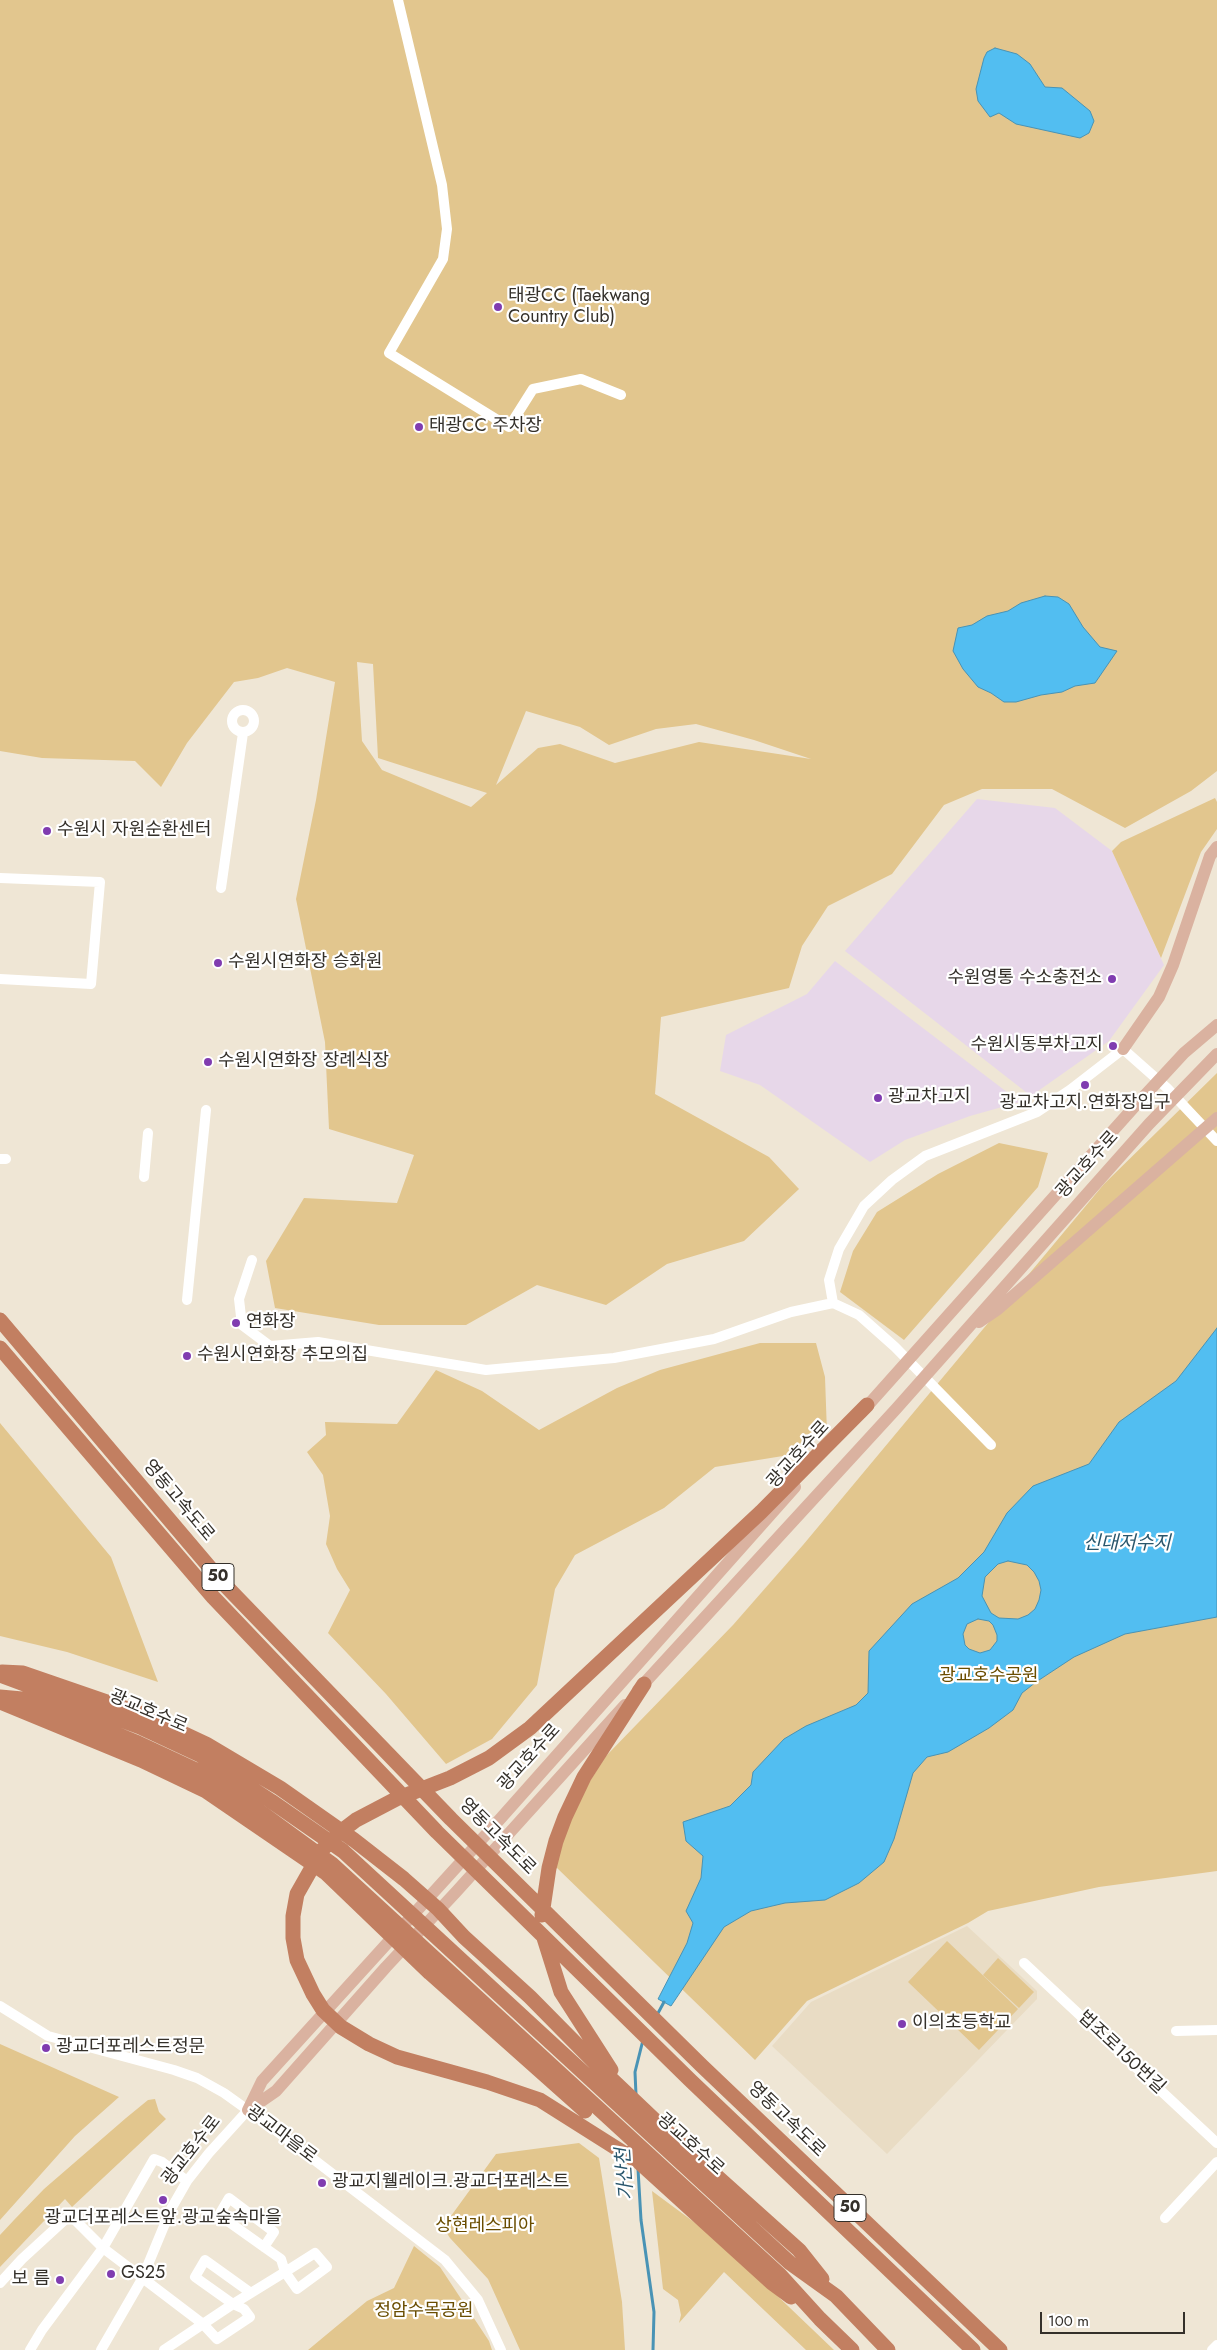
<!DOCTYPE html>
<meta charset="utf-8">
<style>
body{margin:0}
#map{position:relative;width:1217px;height:2350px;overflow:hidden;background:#efe6d5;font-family:Jost,sans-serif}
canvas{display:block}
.scale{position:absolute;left:1040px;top:2312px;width:145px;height:22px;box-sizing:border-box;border:2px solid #34302a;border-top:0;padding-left:6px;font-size:15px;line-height:18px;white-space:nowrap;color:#34302a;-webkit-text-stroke:4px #fff;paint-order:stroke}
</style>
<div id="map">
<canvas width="1217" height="2350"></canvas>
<div class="scale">100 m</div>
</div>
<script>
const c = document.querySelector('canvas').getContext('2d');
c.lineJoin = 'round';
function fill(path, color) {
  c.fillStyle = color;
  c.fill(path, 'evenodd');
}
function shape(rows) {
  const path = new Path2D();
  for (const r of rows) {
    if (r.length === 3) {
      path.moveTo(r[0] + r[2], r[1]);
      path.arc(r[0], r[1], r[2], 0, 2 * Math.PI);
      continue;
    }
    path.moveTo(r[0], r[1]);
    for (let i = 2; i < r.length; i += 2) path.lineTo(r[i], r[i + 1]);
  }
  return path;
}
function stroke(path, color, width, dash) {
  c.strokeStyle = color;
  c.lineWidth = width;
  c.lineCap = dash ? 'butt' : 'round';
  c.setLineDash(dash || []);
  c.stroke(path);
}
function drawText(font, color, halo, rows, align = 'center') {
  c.font = font + ' Jost,"Noto Sans KR",sans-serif';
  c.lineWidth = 4.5;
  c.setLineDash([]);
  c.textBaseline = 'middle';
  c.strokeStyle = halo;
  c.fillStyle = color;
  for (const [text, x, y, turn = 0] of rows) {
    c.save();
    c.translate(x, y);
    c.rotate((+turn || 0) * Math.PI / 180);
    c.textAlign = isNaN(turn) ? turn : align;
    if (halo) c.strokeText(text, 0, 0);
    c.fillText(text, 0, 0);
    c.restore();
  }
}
const built = shape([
 [967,1926,1037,1991,1037,1999,887,2154,772,2046,811,2002]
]);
const industrial = shape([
 [977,799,1055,808,1112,851,1164,965,1109,1041,1031,1096,845,951],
 [835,961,1020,1102,970,1116,905,1140,870,1162,760,1085,720,1071,726,1035,807,994]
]);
const green = shape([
 [0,0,1217,0,1217,771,1191,791,1125,828,1052,789,982,789,944,805,892,874,828,906,802,946,789,988,661,1017,655,1094,769,1157,799,1189,744,1241,667,1264,606,1305,537,1285,466,1325,379,1325,275,1308,266,1261,304,1198,397,1203,414,1155,329,1129,325,1042,296,899,316,800,335,682,287,668,258,678,234,682,187,743,161,787,135,761,42,758,0,751],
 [357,662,373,664,378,758,487,793,471,807,382,770,362,741],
 [526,711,580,727,609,745,656,729,696,724,754,740,811,759,699,742,615,763,560,744,538,748,496,785],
 [1215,798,1217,802,1217,829,1201,852,1161,958,1112,851,1121,842],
 [1217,1073,1217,1871,1099,1887,988,1911,968,1923,807,2001,755,2060,556,1867,568,1824,584,1790,606,1756,733,1625,803,1545,1104,1184],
 [999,1143,1048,1153,1038,1187,904,1340,840,1292,853,1251,877,1212,938,1174],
 [760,1343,816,1343,825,1377,827,1433,789,1455,715,1467,664,1508,575,1555,555,1589,537,1685,492,1739,446,1764,386,1694,328,1633,350,1590,337,1569,326,1544,330,1516,323,1475,307,1452,326,1435,325,1422,397,1424,436,1370,482,1391,539,1430,617,1388,660,1370],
 [0,1423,111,1557,158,1682,67,1652,0,1636],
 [947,1941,1018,2009,979,2050,908,1982],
 [998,1958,1034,1992,1019,2008,983,1975],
 [0,2044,119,2097,75,2136,0,2220],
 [155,2099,159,2112,166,2119,72,2207,65,2199,0,2267,0,2235,14,2220,44,2189,126,2118,148,2100],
 [579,2143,599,2158,622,2302,625,2350,520,2350,488,2279,450,2238,443,2227,496,2154],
 [652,2191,721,2242,834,2350,806,2350,724,2272,679,2323,681,2315,678,2300,663,2289],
 [414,2246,440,2267,489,2341,492,2350,308,2350,367,2301,394,2288]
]);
const water = shape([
 [995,48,1017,54,1030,64,1045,87,1062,88,1090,111,1094,121,1089,133,1080,138,1016,124,999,113,990,117,978,101,976,89,984,58,987,52,995,48],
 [1045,596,1058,597,1069,604,1083,627,1100,647,1117,651,1095,683,1075,686,1062,692,1041,695,1016,702,1004,702,991,693,978,687,963,669,953,651,958,628,972,625,987,616,1008,611,1021,603,1045,596],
 [1217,1328,1217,1617,1125,1634,1074,1657,1036,1682,1022,1693,1013,1710,989,1728,948,1752,927,1757,913,1773,894,1839,884,1862,859,1883,825,1900,785,1903,751,1911,724,1927,671,2006,658,1999,687,1943,693,1923,686,1911,701,1878,703,1856,686,1841,683,1822,730,1806,751,1785,753,1772,784,1739,806,1726,856,1705,868,1693,869,1651,912,1604,958,1578,984,1552,1007,1513,1033,1486,1089,1464,1119,1422,1176,1381,1217,1328],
 [1008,1561,1027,1565,1034,1572,1039,1581,1041,1590,1039,1600,1035,1609,1028,1615,1018,1619,999,1618,991,1613,982,1596,985,1577,998,1564,1008,1561],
 [978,1619,989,1621,993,1625,997,1635,997,1641,990,1650,980,1653,969,1649,965,1645,963,1634,967,1624,978,1619]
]);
const stream = shape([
 [657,2015,664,2002],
 [636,2095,635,2072,643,2040],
 [638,2169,641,2220,654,2312,653,2350]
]);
const minor = shape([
 [398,0,442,185,447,229,443,259,389,353,509,427,533,389,581,379,621,395],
 [243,721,11],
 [0,878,100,882,91,984,0,979],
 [221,888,243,733],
 [0,1159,6,1159],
 [144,1177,148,1133],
 [252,1260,239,1299,242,1325,270,1346,318,1342,486,1370,614,1358,714,1339,791,1312,833,1303,859,1315,895,1347,991,1445],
 [187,1300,206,1110],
 [833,1303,829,1280,839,1249,864,1206,892,1180,925,1156,1037,1112,1070,1090,1123,1049,1167,1088,1217,1141],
 [1024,1963,1217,2143],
 [0,2006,48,2036,174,2070,197,2078,224,2093,270,2126,445,2260,478,2300,501,2350],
 [1176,2031,1217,2030],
 [1165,2218,1217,2162],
 [0,2283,22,2259,70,2215,103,2248,203,2324,217,2339,250,2317,244,2309,233,2304,195,2277,205,2260,251,2293],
 [30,2350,42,2330,103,2248,154,2159,162,2162,187,2181],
 [101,2350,142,2279,171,2209,187,2181,209,2153,248,2110],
 [164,2350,233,2304,285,2272,315,2253,327,2267,297,2289,285,2272,281,2259,264,2247,219,2215,229,2198,274,2232,264,2247],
 [1212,2350,1217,2345]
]);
const major = shape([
 [1123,1049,1159,997,1173,965,1210,856,1217,847],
 [979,1322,998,1309,1217,1118],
 [861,1413,1135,1106,1184,1053,1217,1025],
 [638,1690,896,1409,1149,1124,1217,1054],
 [250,2109,276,2091,386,1967,456,1892,625,1705],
 [248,2110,262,2081,501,1818,795,1487]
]);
const highway = shape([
 [0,1320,223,1583,451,1819,702,2066,1000,2350],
 [0,1348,213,1597,437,1832,690,2080,973,2350],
 [2,1672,23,1673,142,1714,206,1744,280,1788,354,1840,404,1879,438,1909,464,1937,530,1997,604,2072,663,2128,799,2250,822,2279],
 [0,1675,140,1727,200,1755,271,1801,343,1851,790,2263,836,2296,888,2350],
 [0,1697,22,1699,57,1710,138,1743,196,1770,262,1813,332,1864,780,2275,820,2319,852,2350],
 [0,1702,141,1760,206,1791,326,1873,430,1973,585,2111],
 [542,1915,549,1868,556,1841,565,1817,584,1777,644,1684],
 [544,1938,561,1992,611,2070],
 [629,2153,772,2283,791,2297],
 [635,2160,540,2100,487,2082,397,2057,369,2044,341,2027,323,2010,313,1994,297,1960,293,1938,293,1916,297,1894,322,1850,339,1833,356,1820,396,1799,450,1778,489,1758,530,1728,761,1512,867,1405]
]);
const markers = [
 [498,307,5,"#803cb0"],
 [419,427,5,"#803cb0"],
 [47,831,5,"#803cb0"],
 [218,963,5,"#803cb0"],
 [1112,979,5,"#803cb0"],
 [1113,1046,5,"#803cb0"],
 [208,1062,5,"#803cb0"],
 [1085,1085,5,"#803cb0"],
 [878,1098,5,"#803cb0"],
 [236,1323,5,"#803cb0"],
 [187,1356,5,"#803cb0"],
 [902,2024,5,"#803cb0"],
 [46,2048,5,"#803cb0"],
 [322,2183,5,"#803cb0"],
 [163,2200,5,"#803cb0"],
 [111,2274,5,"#803cb0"],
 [60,2280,5,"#803cb0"]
];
const shields = [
 [218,1577,32],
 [850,2208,32]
];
const shieldNames = [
 ["50",218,1577],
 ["50",850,2208]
];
const poiNames = [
 ["태광CC (Taekwang",508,297],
 ["Country Club)",508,318],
 ["태광CC 주차장",429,427],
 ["수원시 자원순환센터",57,831],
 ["수원시연화장 승화원",228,963],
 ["수원영통 수소충전소",1102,979,"right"],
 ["수원시동부차고지",1103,1046,"right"],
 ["수원시연화장 장례식장",218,1062],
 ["광교차고지",888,1098],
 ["광교차고지.연화장입구",1085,1104,"center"],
 ["연화장",246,1323],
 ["수원시연화장 추모의집",197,1356],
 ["이의초등학교",912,2024],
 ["광교더포레스트정문",56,2048],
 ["광교지웰레이크.광교더포레스트",332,2183],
 ["광교더포레스트앞.광교숲속마을",163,2219,"center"],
 ["GS25",121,2274],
 ["보 름",50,2280,"right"]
];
const streetNames = [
 ["광교호수로",1088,1165,-48],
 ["광교호수로",799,1455,-48],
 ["영동고속도로",178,1501,50],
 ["광교호수로",148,1712,23],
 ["광교호수로",530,1758,-48],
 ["영동고속도로",497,1837,45],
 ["법조로150번길",1121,2053,43],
 ["영동고속도로",786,2120,44],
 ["광교마을로",281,2135,37],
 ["광교호수로",690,2145,42],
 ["광교호수로",192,2151,-52]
];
const parkNames = [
 ["광교호수공원",989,1677],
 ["상현레스피아",485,2227],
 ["정암수목공원",424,2312]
];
const waterNames = [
 ["신대저수지",1127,1544],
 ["가산천",626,2174,-94]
];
fill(built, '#e9dcc4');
fill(industrial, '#e7d7e9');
fill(green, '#e2c68e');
fill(water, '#52bef1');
stroke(water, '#4993b5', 1);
stroke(stream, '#4993b5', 3);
stroke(minor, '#fff', 10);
stroke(major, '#dab2a0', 12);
stroke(highway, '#c27f61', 15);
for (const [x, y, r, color] of markers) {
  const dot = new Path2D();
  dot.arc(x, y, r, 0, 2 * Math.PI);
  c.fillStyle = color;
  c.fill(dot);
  stroke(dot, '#fff', 2);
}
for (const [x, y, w] of shields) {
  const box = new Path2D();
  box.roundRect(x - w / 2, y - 13.5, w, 27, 4);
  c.fillStyle = '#fff';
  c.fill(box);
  stroke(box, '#34302a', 1);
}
drawText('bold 16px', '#34302a', null, shieldNames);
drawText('18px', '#34302a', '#fff', poiNames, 'left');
drawText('18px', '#34302a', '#fff', streetNames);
drawText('18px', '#6a4d00', '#fff', parkNames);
drawText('italic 19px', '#2a576d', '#fff', waterNames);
</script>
